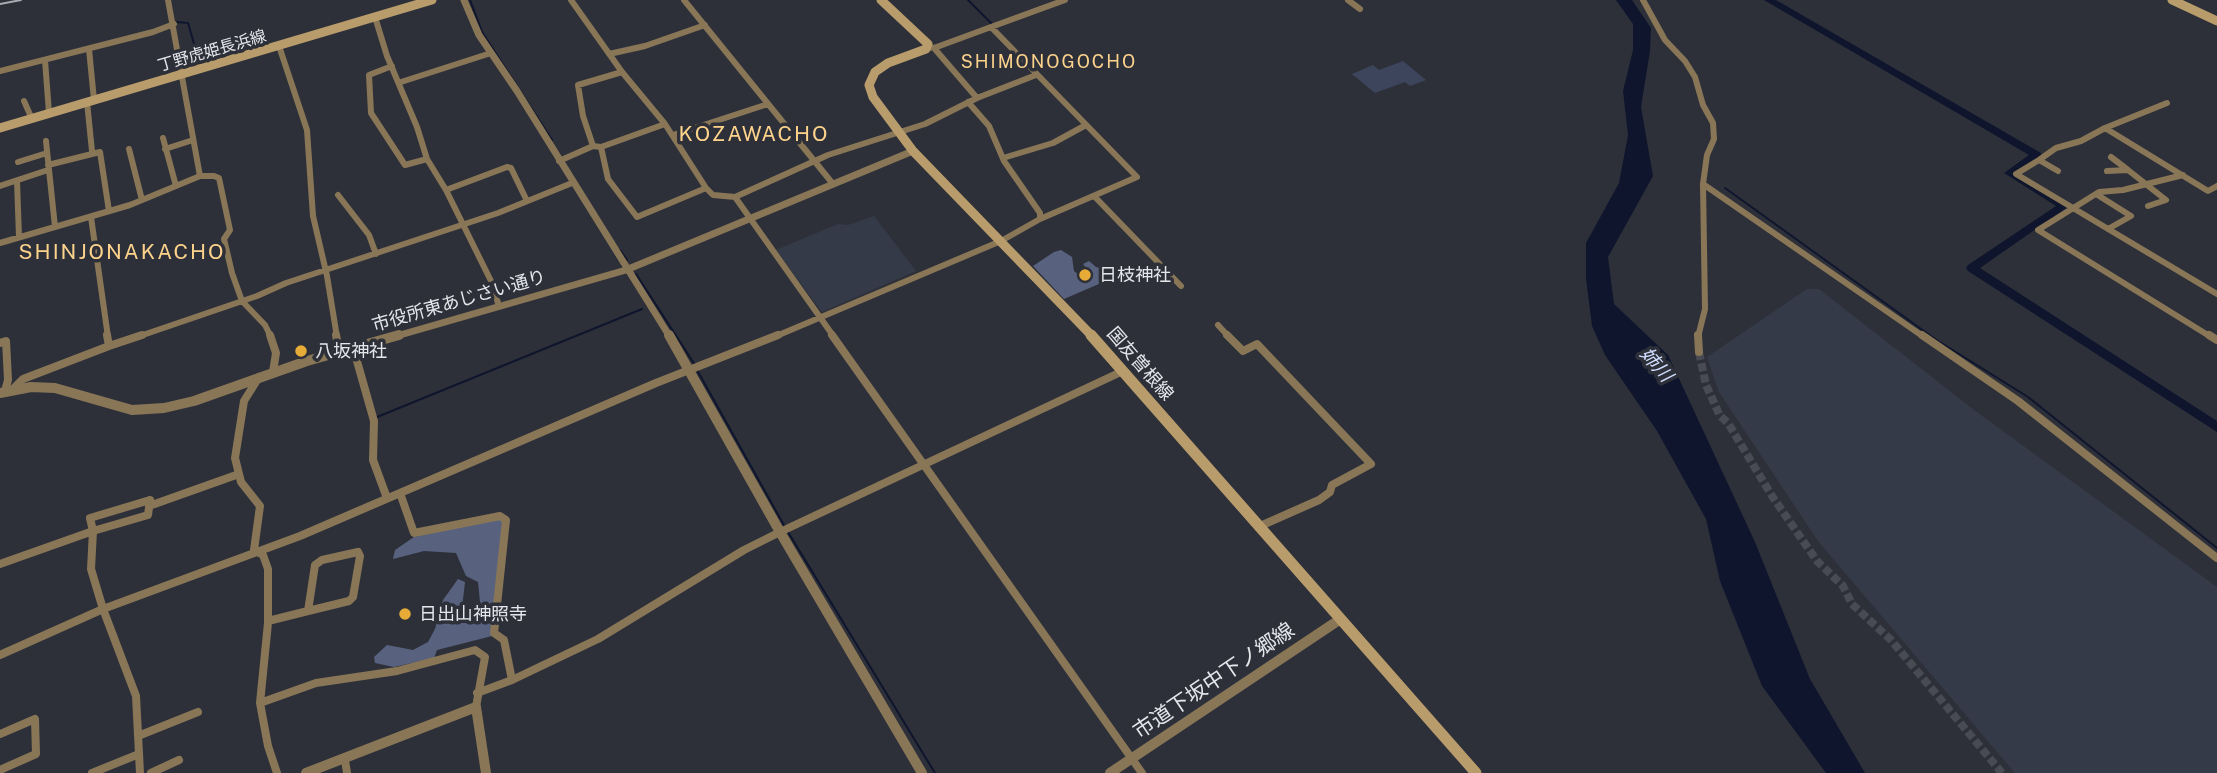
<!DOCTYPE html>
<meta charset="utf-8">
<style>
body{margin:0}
canvas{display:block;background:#2d3039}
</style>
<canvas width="2217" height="773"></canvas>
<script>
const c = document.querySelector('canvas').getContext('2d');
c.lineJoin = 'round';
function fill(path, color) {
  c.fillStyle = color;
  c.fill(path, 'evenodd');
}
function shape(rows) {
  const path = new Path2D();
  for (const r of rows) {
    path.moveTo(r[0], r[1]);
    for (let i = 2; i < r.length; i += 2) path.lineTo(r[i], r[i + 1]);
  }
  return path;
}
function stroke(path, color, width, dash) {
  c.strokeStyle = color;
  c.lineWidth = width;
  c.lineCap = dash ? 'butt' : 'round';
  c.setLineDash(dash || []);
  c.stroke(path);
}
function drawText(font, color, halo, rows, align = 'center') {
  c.font = font + ' "Public Sans","Noto Sans JP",sans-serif';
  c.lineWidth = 7;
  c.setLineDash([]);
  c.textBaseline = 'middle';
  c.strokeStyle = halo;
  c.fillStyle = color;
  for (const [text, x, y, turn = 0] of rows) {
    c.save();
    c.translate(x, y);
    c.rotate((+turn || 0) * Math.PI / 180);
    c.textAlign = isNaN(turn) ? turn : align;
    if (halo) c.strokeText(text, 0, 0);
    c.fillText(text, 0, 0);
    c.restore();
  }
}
const built = shape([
 [874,216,916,271,822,312,776,250,838,224,848,225],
 [1807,289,1819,289,1974,410,2217,587,2217,773,2015,773,1818,541,1719,392,1707,357]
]);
const green = shape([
 [1403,61,1426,80,1410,86,1405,82,1375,93,1352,74,1373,65,1379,70]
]);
const forest = shape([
 [1061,250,1072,257,1074,271,1079,275,1088,277,1089,272,1083,264,1089,261,1096,267,1112,271,1115,277,1064,299,1033,266,1054,252],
 [498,519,503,521,492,636,437,650,434,658,394,667,375,663,374,657,387,645,413,650,428,642,435,629,443,600,458,579,465,582,462,608,467,613,474,612,480,602,478,582,466,576,456,553,424,551,393,559,395,550,414,537]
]);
const water = shape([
 [1616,0,1632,0,1651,28,1650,51,1641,107,1653,176,1608,257,1614,304,1668,355,1755,542,1810,679,1865,773,1826,773,1762,686,1720,581,1706,519,1657,431,1605,355,1592,326,1586,279,1586,243,1619,183,1628,135,1623,91,1633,50,1633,24]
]);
const stream = shape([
 [470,0,482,32,552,140],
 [968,0,992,24],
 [177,22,188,23,200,64],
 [1725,188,1935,339,2028,397,2217,548],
 [620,250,627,260],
 [636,274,695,365],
 [697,370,785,527],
 [377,417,642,309],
 [788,532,935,773]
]);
const river = shape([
 [1764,0,1776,0,2041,153,2041,157,2017,173,2069,206,1980,268,2217,421,2217,432,1968,271,1966,268,1968,265,2056,206,2004,173,2029,155,1764,0]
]);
const minorTunnel = shape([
 [1699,352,1706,385,1720,416,1728,423,1772,496,1817,561,1843,586,1852,604,1891,640,2002,773]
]);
const minorFar1 = shape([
 [168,0,200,176],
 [571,0,622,72,665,124,706,188,713,195,735,197,834,337],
 [684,0,833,184],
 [1348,0,1360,9],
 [1643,0,1665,40,1685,61,1695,77,1703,105,1713,123,1714,139,1707,155,1703,184,1705,309,1698,337],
 [375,17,387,56,417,127,427,159,446,190,491,281,499,306],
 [991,27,1065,0],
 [279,46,307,130,313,216,327,276,337,337],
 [89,49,94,100],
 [609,54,645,46,705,25],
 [45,60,49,113],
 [392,66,369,75,371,113,405,165,427,159],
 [0,71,153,32,174,24],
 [401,82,491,53],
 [977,98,1036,75],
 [24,101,32,119],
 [87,102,92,151],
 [968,102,989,126,1004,161,1040,213,1040,219],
 [2167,103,2105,128,2208,191,2217,186],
 [673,135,768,104],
 [163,138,176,186],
 [46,141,55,227],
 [593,146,583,116,578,85,622,72],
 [601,147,608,179,637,217,706,188],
 [129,149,142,200],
 [165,149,193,140],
 [1003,158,1053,143,1086,125],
 [2039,160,2016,174,2217,294],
 [559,161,593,146,601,147,665,124],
 [18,162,47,153],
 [48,165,100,152,109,211],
 [2128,170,2166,200,2148,206],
 [2058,171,2039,160,2056,148,2081,141,2105,128],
 [2107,171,2128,170,2111,157],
 [2183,175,2123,190,2099,192,2038,230,2211,337],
 [17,181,19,237],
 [1703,184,1924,337],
 [0,186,48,170],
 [446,190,507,167,511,168,527,201],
 [2096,194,2131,216,2108,229],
 [338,195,369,235,376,254],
 [735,197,828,155,925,124,977,98,934,48],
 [1095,197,1181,286],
 [91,217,108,337],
 [0,243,130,205,200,176,214,176,219,178,230,230,224,239,232,273,242,301,265,325,271,337],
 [1218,325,1229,337],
 [137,337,257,296,286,283,498,213,572,183],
 [774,337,1001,241,1040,219,1137,177,991,27,934,48,928,47]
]);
const minor = shape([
 [270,335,276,353,273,372],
 [336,335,339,351],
 [832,335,1142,773],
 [1227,335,1243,351,1257,344,1371,464,1332,485,1330,492,1319,500,1258,527],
 [1698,335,1699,352],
 [1922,335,2018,401,2217,558],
 [2209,335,2217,340],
 [0,343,6,341,8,380,5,391],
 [109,346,142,335],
 [353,347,374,421,373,460,387,498],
 [259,377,244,401,235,458,241,482,260,506,254,550,263,555,268,569,268,623,260,703,268,746,277,773],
 [13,389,23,379,109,346,107,335],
 [400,493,414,533,500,516,506,520,494,633,504,640,512,680],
 [150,500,148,515,93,531,90,518,150,500],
 [149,506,239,474],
 [358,552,360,556,353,597,349,601,308,611,315,565,322,560,358,552],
 [0,564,93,531],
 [268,621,308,611],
 [0,655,103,609,91,569,93,531],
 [477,693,512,680,598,639,744,550,780,532,1123,371],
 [260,703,316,683,397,671,475,650,485,657,476,707],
 [0,734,35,719,36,754,0,770],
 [138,736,198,712],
 [345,760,347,773],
 [92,773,139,754],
 [140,773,136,696,103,609,300,536,656,383,778,335],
 [151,773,179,760]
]);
const tertiaryFar1 = shape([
 [464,0,479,35,517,91,670,337],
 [393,337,626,270,913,151]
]);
const tertiary = shape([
 [669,335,780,532,922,773],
 [0,393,31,387,55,388,132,410,164,408,194,401,307,361,399,335],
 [306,773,476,707,486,773],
 [1110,773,1339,620]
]);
const secondaryFar1 = shape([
 [881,0,928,44,926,49,888,63,875,72,869,85,873,97,913,151,1093,337],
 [2172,0,2217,21],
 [0,128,432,0]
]);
const secondary = shape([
 [1091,335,1476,773]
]);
const rail = shape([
 [0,4,21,0]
]);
const markers = [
 [1085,275,7,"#e7ac37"],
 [301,351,7,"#e7ac37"],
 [405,614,7,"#e7ac37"]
];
const farStreetnames = [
 ["丁野虎姫長浜線",212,51,-16]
];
const farQuarternames = [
 ["SHIMONOGOCHO",1049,62]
];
const poiNames = [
 ["日枝神社",1099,275],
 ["八坂神社",315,351],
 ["日出山神照寺",419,614]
];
const streetNames = [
 ["市役所東あじさい通り",459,301,-16],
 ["国友曽根線",1140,364,49]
];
const waterNames = [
 ["姉川",1656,365,49]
];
const quarterNames = [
 ["KOZAWACHO",754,135],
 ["SHINJONAKACHO",122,253]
];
const nearStreetnames = [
 ["市道下坂中下ノ郷線",1214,681,-34]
];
fill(built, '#353a48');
fill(green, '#3d455d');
fill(forest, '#58627f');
fill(water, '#0e152d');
stroke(stream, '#0e152d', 2);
fill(river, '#0e152d');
stroke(minorTunnel, '#484b54', 8, [8, 3.5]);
stroke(minorFar1, '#887657', 6);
stroke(minor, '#887657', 8);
stroke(tertiaryFar1, '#887657', 7);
stroke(tertiary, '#887657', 10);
stroke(secondaryFar1, '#b99c6b', 9);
stroke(secondary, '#b99c6b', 11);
stroke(rail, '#a8abb1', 2);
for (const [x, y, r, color] of markers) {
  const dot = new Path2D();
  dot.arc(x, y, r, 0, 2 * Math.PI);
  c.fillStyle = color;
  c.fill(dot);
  stroke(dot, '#2d3039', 2.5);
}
drawText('16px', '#e4e6eb', '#2d3039', farStreetnames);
c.letterSpacing = '2px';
drawText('18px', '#fdd38c', '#2d3039', farQuarternames);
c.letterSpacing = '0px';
drawText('18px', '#e4e6eb', '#2d3039', poiNames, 'left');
drawText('18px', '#e4e6eb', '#2d3039', streetNames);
drawText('italic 19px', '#d1ddfe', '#2d3039', waterNames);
c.letterSpacing = '2px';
drawText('21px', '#fdd38c', '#2d3039', quarterNames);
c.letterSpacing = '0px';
drawText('21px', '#e4e6eb', '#2d3039', nearStreetnames);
</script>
